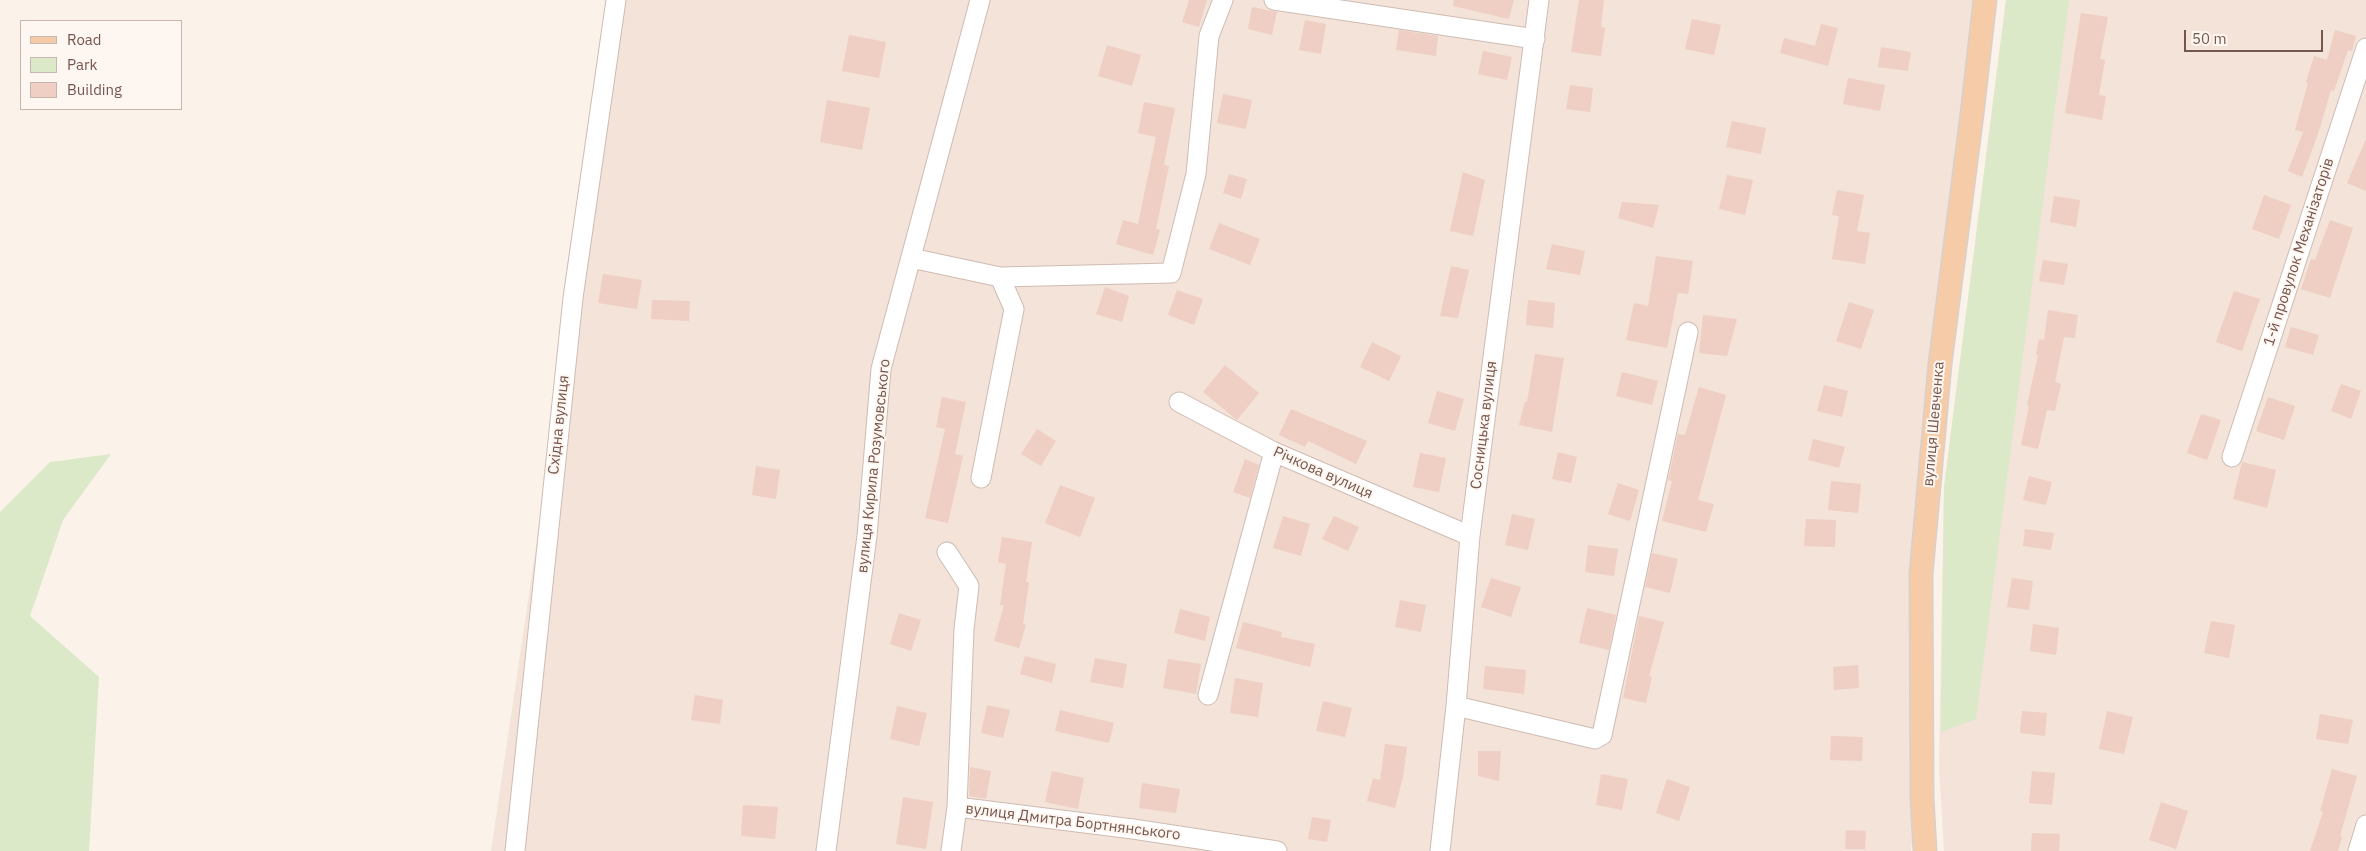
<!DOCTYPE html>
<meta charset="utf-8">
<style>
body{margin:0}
#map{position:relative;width:2366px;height:851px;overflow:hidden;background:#fbf2ea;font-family:"IBM Plex Sans",sans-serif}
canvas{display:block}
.legend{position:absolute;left:20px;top:20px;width:162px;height:90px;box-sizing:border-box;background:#fef7f1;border:1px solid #c7b7b0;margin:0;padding:6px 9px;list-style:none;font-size:15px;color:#75564e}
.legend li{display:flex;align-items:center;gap:10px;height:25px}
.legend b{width:25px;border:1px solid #c7b7b0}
.scale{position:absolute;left:2184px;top:30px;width:139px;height:22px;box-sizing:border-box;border:2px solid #75564e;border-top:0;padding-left:6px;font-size:15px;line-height:18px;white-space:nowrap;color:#75564e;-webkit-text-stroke:4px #fef7f1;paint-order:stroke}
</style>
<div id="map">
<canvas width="2366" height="851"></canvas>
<ul class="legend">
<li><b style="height:6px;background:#f5cca7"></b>Road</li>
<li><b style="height:14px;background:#dbe9c9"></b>Park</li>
<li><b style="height:14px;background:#efcec3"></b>Building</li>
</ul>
<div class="scale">50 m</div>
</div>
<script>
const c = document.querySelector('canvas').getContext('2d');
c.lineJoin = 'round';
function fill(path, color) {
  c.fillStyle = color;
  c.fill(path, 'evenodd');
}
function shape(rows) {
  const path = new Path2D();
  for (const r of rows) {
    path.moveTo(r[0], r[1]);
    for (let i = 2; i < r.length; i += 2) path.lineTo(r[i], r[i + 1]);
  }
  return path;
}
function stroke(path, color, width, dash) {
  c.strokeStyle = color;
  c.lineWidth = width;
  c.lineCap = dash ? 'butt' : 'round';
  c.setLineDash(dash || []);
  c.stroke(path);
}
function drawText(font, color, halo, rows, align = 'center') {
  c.font = font + ' "IBM Plex Sans",sans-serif';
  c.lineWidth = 4;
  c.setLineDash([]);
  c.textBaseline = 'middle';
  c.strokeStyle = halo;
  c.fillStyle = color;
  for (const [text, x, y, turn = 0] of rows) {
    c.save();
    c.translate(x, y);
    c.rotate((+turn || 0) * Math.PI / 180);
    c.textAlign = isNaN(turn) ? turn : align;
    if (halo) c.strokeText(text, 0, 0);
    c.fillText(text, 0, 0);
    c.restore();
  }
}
const residential = shape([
 [613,0,1978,0,1911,851,491,851,576,277],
 [2006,0,2366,0,2366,851,1944,851,1939,768,1944,487]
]);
const green = shape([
 [2006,0,2069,0,1976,719,1941,732,1944,487],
 [111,454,63,520,30,616,99,677,89,851,0,851,0,512,50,462]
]);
const building = shape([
 [1189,0,1207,0,1199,27,1182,22],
 [1454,0,1514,0,1509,19,1453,6],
 [1579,0,1604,0,1601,27,1605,28,1601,56,1571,52],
 [1252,7,1277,12,1272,35,1248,29],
 [2081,13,2108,17,2100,59,2105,60,2099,95,2106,96,2102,120,2065,113],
 [1692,19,1721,25,1714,55,1685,49],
 [1305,20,1326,24,1321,54,1299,50],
 [1821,24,1838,28,1828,66,1780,53,1784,38,1815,46],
 [1399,30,1438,36,1436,56,1396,50],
 [2335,30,2356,36,2352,51,2348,50,2334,91,2331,90,2319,131,2302,177,2288,171,2303,132,2295,130,2308,83,2306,82,2314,56,2327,60],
 [849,35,886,42,879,78,842,71],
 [1107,45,1141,55,1132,86,1098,76],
 [1881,47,1911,52,1908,71,1878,67],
 [1483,51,1512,57,1507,80,1478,74],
 [1848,78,1885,85,1880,111,1843,104],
 [1570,85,1593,88,1590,112,1566,109],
 [1223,94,1252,100,1246,129,1217,123],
 [827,100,870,108,862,150,820,142],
 [1144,102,1175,108,1164,165,1169,166,1156,229,1160,230,1153,255,1116,244,1123,220,1138,224,1156,137,1138,133],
 [1732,121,1766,128,1761,154,1726,147],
 [2366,139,2366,191,2347,183],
 [1463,172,1485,180,1473,236,1450,231],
 [1229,174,1247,179,1241,199,1223,193],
 [1727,175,1753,180,1745,215,1719,209],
 [1837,190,1864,195,1857,231,1870,233,1865,264,1832,259,1839,216,1832,215],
 [2264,195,2291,205,2279,239,2252,229],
 [2054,196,2080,200,2076,227,2050,222],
 [1622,202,1659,205,1653,228,1618,218],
 [2330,220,2353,228,2330,298,2301,289,2311,259,2315,260],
 [1219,223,1260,239,1250,265,1209,249],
 [1552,244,1585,251,1580,275,1546,269],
 [1656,256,1693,261,1688,294,1678,293,1667,348,1626,340,1634,303,1648,306],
 [2043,260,2068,264,2064,285,2039,281],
 [1451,266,1469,270,1458,318,1440,316],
 [603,274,642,280,637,309,598,303],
 [1105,287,1129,296,1122,322,1096,314],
 [1177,290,1203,299,1194,325,1168,315],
 [2234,291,2260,299,2242,351,2216,342],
 [652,300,690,301,689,321,651,319],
 [1528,300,1555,303,1553,328,1526,325],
 [1849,302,1874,310,1861,349,1836,341],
 [2048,310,2078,315,2075,338,2064,337,2055,382,2061,384,2055,411,2047,410,2038,449,2021,445,2029,406,2027,405,2038,355,2036,355,2039,339,2044,340],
 [1703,315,1737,319,1727,356,1699,353],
 [2291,327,2319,335,2313,355,2285,347],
 [1372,342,1401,356,1389,381,1360,367],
 [1535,354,1564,358,1552,432,1519,425,1525,401,1527,402],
 [1225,365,1259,393,1237,420,1203,392],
 [1622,372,1658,381,1652,405,1616,396],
 [2341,384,2361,391,2351,419,2331,411],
 [1824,385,1848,391,1842,417,1817,411],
 [1699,387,1726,395,1698,500,1714,504,1706,532,1662,521,1672,481,1668,480,1678,434,1685,435],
 [1437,391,1464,399,1455,431,1428,423],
 [942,397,966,402,955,454,963,456,948,523,925,518,945,429,936,427],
 [2268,397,2295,406,2284,440,2256,431],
 [1291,409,1367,441,1356,464,1308,441,1305,447,1279,435],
 [2201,414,2221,420,2207,460,2187,453],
 [1037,429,1056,441,1041,466,1021,454],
 [1813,439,1845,447,1839,468,1808,460],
 [1558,452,1577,457,1571,483,1552,479],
 [1420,453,1446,458,1439,492,1413,487],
 [1245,459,1259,465,1250,498,1233,492],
 [2242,462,2276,470,2267,508,2233,499],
 [756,466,780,470,776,499,752,495],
 [2029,476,2052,482,2046,505,2023,500],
 [1831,481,1861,484,1858,513,1828,510],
 [1618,483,1639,490,1630,521,1608,514],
 [1060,485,1095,498,1080,537,1045,523],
 [1512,514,1535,519,1528,550,1505,545],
 [1283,516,1310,524,1301,556,1273,548],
 [1334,516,1359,527,1348,551,1322,539],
 [1806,519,1836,520,1835,547,1804,546],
 [2025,529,2054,533,2051,550,2023,546],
 [1002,537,1032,542,1026,582,1029,582,1023,624,1026,625,1019,648,994,641,1004,605,1000,605,1006,564,998,562],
 [1588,545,1618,549,1614,576,1585,572],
 [1652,553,1678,559,1670,593,1645,587],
 [1491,578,1521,587,1511,617,1481,607],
 [2012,578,2033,581,2029,610,2007,607],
 [1400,600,1426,605,1421,632,1395,627],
 [1587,608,1616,615,1609,650,1579,643],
 [1180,609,1210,617,1205,641,1174,633],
 [899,613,921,620,911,651,890,644],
 [1639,616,1664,622,1649,676,1652,677,1646,703,1623,698],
 [2211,621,2235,625,2229,658,2204,653],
 [1243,622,1282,632,1281,637,1315,644,1310,667,1236,648],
 [2033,624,2059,628,2056,655,2030,651],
 [1025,656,1056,664,1052,683,1020,674],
 [1095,658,1127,664,1123,688,1090,682],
 [1168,659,1201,664,1196,694,1163,688],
 [1858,665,1859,688,1834,690,1833,667],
 [1485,666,1526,670,1524,694,1483,689],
 [1235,678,1263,683,1258,717,1230,713],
 [695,695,723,700,720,724,691,720],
 [1323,701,1352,708,1345,737,1316,731],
 [987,705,1010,710,1003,738,981,733],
 [897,706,927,713,919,746,890,739],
 [1060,710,1114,723,1109,743,1055,731],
 [2022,711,2047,713,2045,736,2020,733],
 [2107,711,2133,717,2124,754,2099,749],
 [2320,714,2353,720,2348,744,2316,739],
 [1831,736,1863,737,1862,761,1830,760],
 [1385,744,1407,747,1403,777,1395,808,1367,801,1373,778,1380,780],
 [1478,751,1501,751,1499,781,1478,776],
 [970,767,991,771,986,799,969,796],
 [2332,769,2357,776,2340,836,2342,837,2338,851,2310,851,2323,812,2320,811],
 [1052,771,1084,778,1078,809,1045,802],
 [2032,771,2055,773,2052,805,2029,803],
 [1601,774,1628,779,1622,810,1596,805],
 [1667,779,1690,787,1679,821,1656,813],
 [1142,783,1180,789,1176,813,1139,808],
 [903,797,933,802,926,849,896,844],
 [2161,802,2188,811,2176,849,2149,840],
 [743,805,778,807,775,839,741,836],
 [1312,817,1331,820,1327,842,1308,839],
 [1846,830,1866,831,1865,849,1845,849],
 [2032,833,2060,834,2059,851,2031,851]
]);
const minor = shape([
 [1274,0,1535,39],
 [911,258,1000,277,1014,309,981,478],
 [1000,277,1171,273,1196,174,1209,36,1223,0],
 [1179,402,1274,452,1470,536],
 [2232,457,2366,48],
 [947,552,969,586,964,629,957,807,951,851],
 [1208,695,1274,452],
 [1456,706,1595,739,1602,735,1688,332],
 [957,807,1133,829,1277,851],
 [515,851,573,298,616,0],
 [826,851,867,536,881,369,980,0],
 [1440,851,1456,706,1470,536,1539,0],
 [2358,851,2366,825]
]);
const major = shape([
 [1925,851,1922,798,1921,574,1940,364,1972,114,1985,0]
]);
const streetNames = [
 ["1-й провулок Механізаторів",2299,252,-72],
 ["вулиця Шевченка",1934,424,-85],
 ["Східна вулиця",559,425,-84],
 ["Сосницька вулиця",1484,425,-83],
 ["вулиця Кирила Розумовського",874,466,-84],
 ["Річкова вулиця",1323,473,24],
 ["вулиця Дмитра Бортнянського",1073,822,7]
];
fill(residential, '#f3e3d9');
fill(green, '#dbe9c9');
fill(building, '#efcec3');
stroke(minor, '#cfbbb2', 21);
stroke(major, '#d8d0cd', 25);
stroke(minor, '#fff', 19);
stroke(major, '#f5cca7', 22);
drawText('15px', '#75564e', '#fef7f1', streetNames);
</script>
